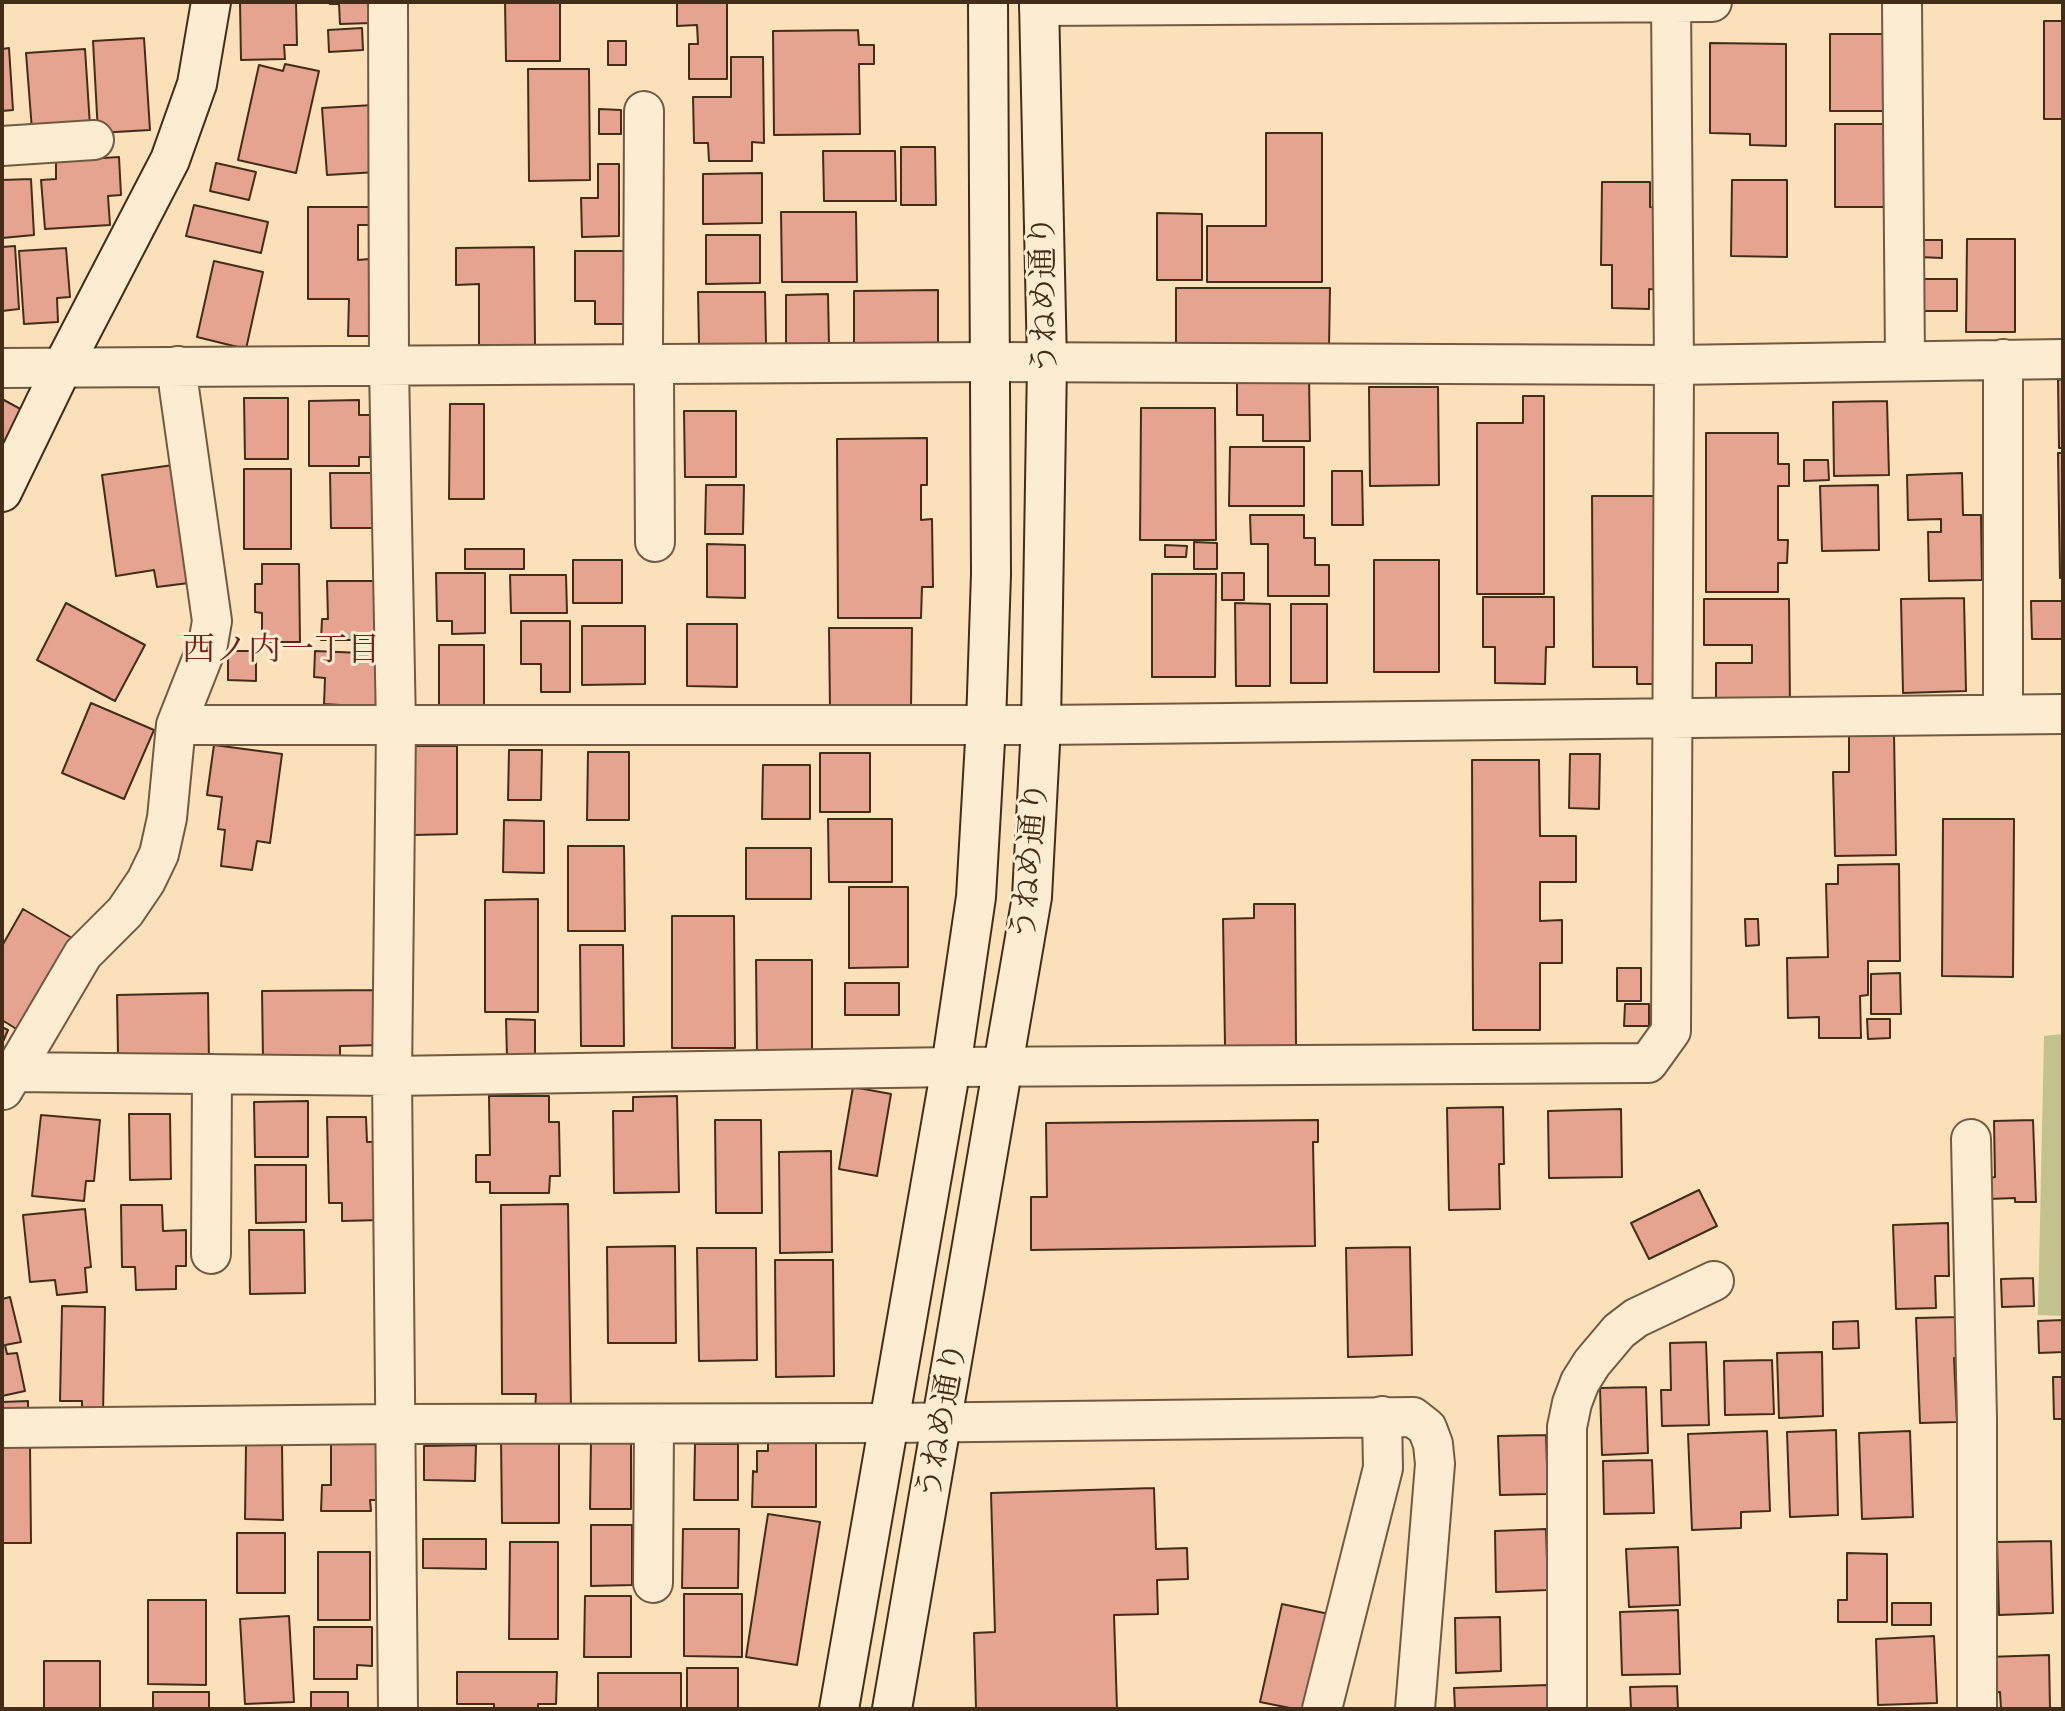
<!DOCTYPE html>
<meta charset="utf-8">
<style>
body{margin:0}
#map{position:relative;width:2065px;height:1711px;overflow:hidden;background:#fbe1ba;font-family:"EB Garamond",serif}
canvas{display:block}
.frame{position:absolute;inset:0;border:4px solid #432d19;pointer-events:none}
</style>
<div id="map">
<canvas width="2065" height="1711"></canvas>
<div class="frame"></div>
</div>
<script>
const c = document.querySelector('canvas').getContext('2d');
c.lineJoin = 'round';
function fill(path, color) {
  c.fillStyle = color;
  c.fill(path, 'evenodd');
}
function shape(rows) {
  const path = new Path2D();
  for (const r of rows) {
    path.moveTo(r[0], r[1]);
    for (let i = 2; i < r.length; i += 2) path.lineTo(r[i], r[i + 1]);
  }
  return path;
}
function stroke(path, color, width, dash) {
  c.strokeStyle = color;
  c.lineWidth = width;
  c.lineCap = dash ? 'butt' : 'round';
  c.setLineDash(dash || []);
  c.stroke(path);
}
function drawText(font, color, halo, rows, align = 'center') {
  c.font = font + ' "EB Garamond","Noto Serif JP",serif';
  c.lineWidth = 6;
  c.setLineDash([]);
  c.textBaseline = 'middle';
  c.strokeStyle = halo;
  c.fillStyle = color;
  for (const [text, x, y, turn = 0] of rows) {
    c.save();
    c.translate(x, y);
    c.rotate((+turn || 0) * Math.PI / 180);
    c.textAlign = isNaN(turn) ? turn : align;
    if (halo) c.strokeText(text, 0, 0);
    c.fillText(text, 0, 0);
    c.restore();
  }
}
const green = shape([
 [2063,1034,2063,1316,2038,1315,2044,1036]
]);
const building = shape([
 [240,2,296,2,297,45,284,45,285,59,241,60,240,2],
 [330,2,371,2,372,23,340,24,339,4,330,4,330,2],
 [505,2,560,2,560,61,506,61,505,2],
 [677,2,727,2,727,79,689,79,689,44,698,44,697,25,677,26,677,2],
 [2044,21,2063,21,2063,119,2044,119,2044,21],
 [362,28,363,50,329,52,328,30,362,28],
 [858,30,859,45,874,45,874,64,859,64,860,134,774,135,773,31,858,30],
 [1830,34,1891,34,1890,111,1830,111,1830,34],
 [144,38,150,130,98,133,93,41,144,38],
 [608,41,626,41,626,65,608,65,608,41],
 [1710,43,1786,44,1786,146,1750,145,1750,134,1710,133,1710,43],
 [9,48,13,110,2,111,2,49,9,48],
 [85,49,90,126,32,130,26,53,85,49],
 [731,57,763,57,764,143,752,142,752,161,709,161,708,143,694,143,693,97,731,97,731,57],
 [285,64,319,71,296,173,238,160,259,65,283,71,285,64],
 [528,69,589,69,590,180,529,181,528,69],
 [373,105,377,172,327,175,322,108,373,105],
 [599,109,621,110,621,134,599,134,599,109],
 [1835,124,1887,124,1887,207,1835,207,1835,124],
 [1266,133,1322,133,1322,282,1207,282,1207,226,1266,226,1266,133],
 [901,147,935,147,936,205,901,205,901,147],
 [823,151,895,151,896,201,824,201,823,151],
 [119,157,121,195,108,196,110,225,45,229,41,180,56,179,56,161,119,157],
 [216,163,256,172,249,200,210,191,216,163],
 [598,164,619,164,619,236,582,237,581,198,598,198,598,164],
 [762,173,762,223,703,224,703,174,762,173],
 [31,179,34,235,2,238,2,180,31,179],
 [1732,180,1787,180,1787,257,1731,256,1732,180],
 [1602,182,1650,182,1650,207,1660,208,1660,290,1649,289,1649,309,1612,308,1612,265,1601,265,1602,182],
 [194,205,268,222,261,253,186,236,194,205],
 [308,207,375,207,375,225,358,225,358,260,369,259,369,298,378,298,379,336,348,336,349,299,308,299,308,207],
 [781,212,856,212,857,282,782,282,781,212],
 [1157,213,1202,214,1202,280,1157,280,1157,213],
 [706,235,760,235,760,283,706,284,706,235],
 [1967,239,2015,239,2015,332,1966,332,1967,239],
 [1919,240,1942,240,1942,258,1919,257,1919,240],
 [15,246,19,309,2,311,2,247,15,246],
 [534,247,535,345,479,345,479,284,456,285,456,248,534,247],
 [66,248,70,297,57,298,58,322,24,324,19,251,66,248],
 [575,251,625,251,626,324,595,324,595,301,575,301,575,251],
 [214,261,263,272,246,349,197,337,214,261],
 [1924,279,1957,279,1957,311,1924,311,1924,279],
 [1176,288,1330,288,1329,348,1176,347,1176,288],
 [938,290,938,346,854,347,854,291,938,290],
 [698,292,765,292,766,344,699,344,698,292],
 [828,294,829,346,786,346,786,295,828,294],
 [1237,375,1309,376,1310,441,1263,441,1263,415,1237,415,1237,375],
 [2063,379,2063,448,2059,448,2058,380,2063,379],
 [1369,387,1438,387,1439,485,1370,486,1369,387],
 [1523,396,1544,396,1544,594,1477,594,1477,423,1523,423,1523,396],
 [244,398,288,398,288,459,245,459,244,398],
 [2,399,26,412,2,454,2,399],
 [359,400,359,415,370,415,370,457,359,457,359,466,309,466,309,401,359,400],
 [1887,401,1889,475,1834,476,1833,402,1887,401],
 [450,404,484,404,484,499,449,499,450,404],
 [1141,408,1215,408,1216,540,1140,540,1141,408],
 [684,411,736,411,736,477,685,477,684,411],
 [1706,433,1778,433,1778,464,1789,464,1789,486,1778,486,1778,540,1788,540,1787,563,1778,563,1778,592,1706,592,1706,433],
 [927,438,927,485,921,485,921,520,932,519,933,587,922,587,921,618,838,618,837,439,927,438],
 [1230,447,1304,447,1304,506,1229,506,1230,447],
 [2058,453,2063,453,2063,578,2060,578,2058,453],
 [1804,460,1828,460,1829,480,1804,481,1804,460],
 [173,465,189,583,157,587,154,570,116,576,102,475,173,465],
 [244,469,291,469,291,549,244,549,244,469],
 [1332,471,1362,471,1363,525,1332,525,1332,471],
 [330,473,376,473,376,528,331,528,330,473],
 [1962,473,1963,515,1981,515,1982,580,1929,581,1928,532,1941,532,1941,519,1908,520,1907,475,1962,473],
 [706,485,744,485,743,534,705,534,706,485],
 [1878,485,1879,550,1822,551,1820,486,1878,485],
 [1592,496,1657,496,1658,684,1637,684,1637,667,1593,667,1592,496],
 [1250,515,1304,515,1304,538,1315,538,1315,565,1329,565,1329,596,1268,596,1268,544,1251,544,1250,515],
 [1194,542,1217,543,1217,569,1194,569,1194,542],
 [707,544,745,545,745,598,707,597,707,544],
 [1165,545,1187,546,1186,557,1165,557,1165,545],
 [465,549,524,549,524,569,465,569,465,549],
 [573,560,622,560,622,603,573,603,573,560],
 [1374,560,1439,560,1439,672,1374,672,1374,560],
 [262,564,299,564,300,642,262,642,262,613,255,612,255,584,262,584,262,564],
 [436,573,485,573,485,633,452,634,452,621,437,621,436,573],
 [1222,573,1244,573,1244,600,1222,600,1222,573],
 [1152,574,1216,574,1215,677,1152,677,1152,574],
 [510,575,566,575,567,613,511,613,510,575],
 [327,581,376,581,375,640,321,640,322,619,328,619,327,581],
 [1483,597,1554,597,1554,647,1546,647,1545,684,1495,683,1495,647,1483,647,1483,597],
 [1964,598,1966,691,1903,693,1901,599,1964,598],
 [1704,599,1789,599,1790,709,1716,709,1716,663,1752,663,1752,645,1704,645,1704,599],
 [2031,601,2063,601,2063,639,2032,639,2031,601],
 [66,603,145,645,115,701,37,660,66,603],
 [1235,603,1270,604,1270,686,1236,686,1235,603],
 [1291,604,1327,604,1327,683,1291,683,1291,604],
 [521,621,570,621,570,692,541,692,541,664,521,664,521,621],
 [687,624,737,624,737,687,687,686,687,624],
 [582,626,645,626,645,684,582,685,582,626],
 [829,628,912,628,911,710,830,710,829,628],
 [439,645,484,645,484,707,439,707,439,645],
 [228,651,256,651,256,681,228,680,228,651],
 [315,651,385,654,382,717,357,716,357,706,324,704,325,678,314,677,315,651],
 [91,703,154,730,124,799,62,773,91,703],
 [1849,733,1894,733,1896,855,1835,856,1833,772,1849,772,1849,733],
 [214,745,282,754,270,843,257,841,252,870,221,866,225,830,218,829,222,797,207,795,214,745],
 [414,746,457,746,457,834,414,835,414,746],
 [509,750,542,750,541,800,508,800,509,750],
 [588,752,629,752,629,820,587,820,588,752],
 [820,753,870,753,870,812,820,812,820,753],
 [1570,754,1600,754,1599,809,1569,808,1570,754],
 [1472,760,1539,760,1540,836,1576,836,1576,882,1540,882,1540,921,1562,920,1562,963,1540,963,1540,1030,1473,1030,1472,760],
 [763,765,810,765,810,819,762,819,763,765],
 [828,819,892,819,892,882,829,882,828,819],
 [1943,819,2014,819,2013,977,1942,976,1943,819],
 [504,820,544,821,544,873,503,872,504,820],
 [568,846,624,846,625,931,568,931,568,846],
 [746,848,811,848,811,899,746,899,746,848],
 [1899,864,1900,961,1868,961,1868,995,1860,996,1861,1038,1819,1038,1819,1017,1788,1018,1787,958,1828,957,1826,884,1838,884,1838,865,1899,864],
 [849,887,908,887,908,967,849,968,849,887],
 [538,899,538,1012,485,1012,485,900,538,899],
 [1254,904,1295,904,1296,1046,1225,1046,1223,919,1254,918,1254,904],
 [23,909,72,938,18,1030,2,1020,2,946,23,909],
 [672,916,734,916,735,1048,672,1048,672,916],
 [1745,919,1758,919,1759,945,1746,946,1745,919],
 [580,945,623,945,624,1046,581,1046,580,945],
 [756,960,812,960,812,1053,757,1054,756,960],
 [1617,968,1641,968,1641,1001,1617,1001,1617,968],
 [1900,973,1901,1014,1871,1014,1871,974,1900,973],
 [845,983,899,983,899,1015,845,1015,845,983],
 [380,990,381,1045,340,1046,340,1059,263,1060,262,991,380,990],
 [208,993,209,1063,156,1064,156,1054,118,1054,117,995,208,993],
 [1625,1004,1649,1004,1649,1026,1624,1026,1625,1004],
 [506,1019,535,1020,535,1058,507,1058,506,1019],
 [1867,1019,1890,1019,1890,1038,1868,1039,1867,1019],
 [2,1027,8,1030,2,1044,2,1027],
 [853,1087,891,1094,877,1176,839,1169,853,1087],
 [489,1096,549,1096,549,1122,559,1122,560,1176,550,1176,549,1193,490,1193,490,1182,476,1182,476,1155,490,1155,489,1096],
 [677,1096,679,1192,614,1193,613,1111,633,1111,633,1097,677,1096],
 [308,1101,308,1157,255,1157,254,1102,308,1101],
 [1503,1107,1504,1164,1499,1164,1500,1209,1449,1210,1447,1108,1503,1107],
 [1621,1109,1622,1177,1549,1178,1548,1111,1621,1109],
 [129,1114,170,1114,171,1179,130,1180,129,1114],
 [41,1115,100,1120,94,1181,86,1181,84,1201,32,1196,41,1115],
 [327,1117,366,1117,367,1142,380,1142,381,1220,342,1221,342,1203,329,1203,327,1117],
 [715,1120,761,1120,762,1213,716,1213,715,1120],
 [1318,1120,1318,1142,1313,1142,1315,1246,1031,1250,1031,1197,1047,1197,1046,1123,1318,1120],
 [2033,1120,2036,1202,2015,1202,2015,1198,1989,1199,1989,1178,1995,1177,1994,1121,2033,1120],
 [831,1151,832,1252,780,1253,779,1152,831,1151],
 [255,1165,306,1165,306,1222,256,1223,255,1165],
 [1699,1190,1717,1226,1649,1259,1631,1223,1699,1190],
 [568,1204,571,1410,535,1410,536,1394,502,1394,501,1205,568,1204],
 [121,1205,162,1205,163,1231,186,1230,186,1266,176,1266,176,1289,136,1290,135,1267,122,1267,121,1205],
 [85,1209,91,1267,85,1268,87,1292,57,1295,55,1280,30,1282,23,1215,85,1209],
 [1948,1223,1949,1276,1935,1276,1936,1308,1896,1309,1893,1225,1948,1223],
 [249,1230,304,1230,305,1293,250,1294,249,1230],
 [675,1246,676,1343,608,1343,607,1247,675,1246],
 [1410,1247,1412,1355,1348,1357,1346,1248,1410,1247],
 [697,1248,756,1248,757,1360,699,1361,697,1248],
 [775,1260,833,1260,834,1376,776,1377,775,1260],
 [2033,1278,2034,1306,2002,1307,2001,1279,2033,1278],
 [10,1297,21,1342,5,1345,7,1354,17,1353,25,1391,2,1396,2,1299,10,1297],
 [62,1306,105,1307,103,1414,82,1413,82,1401,60,1401,62,1306],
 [1960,1317,1962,1358,1954,1358,1957,1422,1920,1423,1916,1318,1960,1317],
 [2063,1320,2063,1352,2039,1353,2038,1321,2063,1320],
 [1858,1321,1859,1348,1833,1349,1833,1322,1858,1321],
 [1706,1342,1709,1425,1662,1426,1661,1390,1671,1390,1670,1343,1706,1342],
 [1822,1352,1823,1416,1779,1418,1777,1353,1822,1352],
 [1772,1360,1774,1414,1725,1415,1724,1361,1772,1360],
 [2053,1377,2063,1377,2063,1419,2054,1419,2053,1377],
 [1646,1387,1648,1453,1602,1455,1600,1388,1646,1387],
 [28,1401,28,1418,2,1419,2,1402,28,1401],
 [1836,1430,1838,1515,1790,1517,1787,1432,1836,1430],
 [1767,1431,1770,1511,1741,1512,1741,1528,1692,1530,1688,1434,1767,1431],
 [1910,1431,1913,1517,1862,1519,1859,1433,1910,1431],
 [1546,1435,1548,1494,1500,1495,1498,1436,1546,1435],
 [501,1439,559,1439,559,1523,502,1523,501,1439],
 [591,1441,631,1441,631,1509,590,1509,591,1441],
 [768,1441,816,1441,816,1507,752,1507,753,1471,757,1472,757,1451,768,1451,768,1441],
 [331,1443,380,1443,380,1500,370,1500,371,1511,321,1511,322,1485,331,1485,331,1443],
 [2,1444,30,1445,31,1543,2,1543,2,1444],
 [246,1444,282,1444,283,1520,245,1519,246,1444],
 [695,1444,738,1444,738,1500,694,1500,695,1444],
 [476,1445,475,1481,424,1480,424,1446,476,1445],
 [1652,1460,1654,1513,1604,1514,1603,1461,1652,1460],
 [1154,1488,1156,1549,1187,1548,1188,1579,1157,1580,1158,1614,1114,1615,1117,1709,976,1709,974,1633,995,1632,991,1493,1154,1488],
 [768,1514,820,1522,797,1665,746,1657,768,1514],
 [591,1525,632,1525,632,1585,591,1586,591,1525],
 [683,1529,739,1529,738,1588,682,1588,683,1529],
 [1546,1529,1548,1590,1496,1592,1495,1531,1546,1529],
 [237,1533,285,1533,285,1593,237,1593,237,1533],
 [423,1539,486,1539,486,1569,423,1568,423,1539],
 [2051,1541,2053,1613,1999,1615,1997,1542,2051,1541],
 [510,1542,558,1542,558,1639,509,1639,510,1542],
 [1678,1547,1680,1605,1629,1607,1626,1549,1678,1547],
 [318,1552,370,1552,370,1620,318,1620,318,1552],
 [1847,1553,1887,1554,1887,1622,1838,1622,1838,1600,1847,1600,1847,1553],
 [684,1594,742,1594,742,1657,684,1656,684,1594],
 [585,1596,631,1596,631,1657,584,1657,585,1596],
 [148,1600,206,1600,206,1685,148,1684,148,1600],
 [1892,1603,1931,1603,1931,1625,1892,1625,1892,1603],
 [1282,1604,1329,1614,1307,1709,1295,1709,1260,1702,1282,1604],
 [1678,1610,1680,1674,1622,1675,1620,1612,1678,1610],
 [289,1616,294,1702,245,1704,240,1619,289,1616],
 [1500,1617,1501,1671,1456,1673,1455,1618,1500,1617],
 [314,1627,372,1627,372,1666,357,1665,357,1679,314,1679,314,1627],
 [1934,1636,1937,1703,1878,1705,1876,1639,1934,1636],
 [2049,1655,2050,1709,2001,1709,2000,1692,1987,1693,1986,1657,2049,1655],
 [44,1661,100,1661,100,1709,44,1709,44,1661],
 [687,1668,738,1668,738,1709,687,1709,687,1668],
 [457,1672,557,1672,556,1704,538,1704,538,1709,494,1709,494,1704,457,1704,457,1672],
 [598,1673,681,1673,681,1709,598,1709,598,1673],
 [1548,1685,1548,1709,1455,1709,1454,1688,1548,1685],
 [1677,1686,1678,1709,1631,1709,1630,1687,1677,1686],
 [153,1692,209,1692,209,1709,153,1709,153,1692],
 [311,1692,348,1692,348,1709,311,1709,311,1692]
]);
const street = shape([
 [388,2,389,367,396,726,392,1076,398,1709],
 [1902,2,1905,361],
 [1039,6,1712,2],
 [644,111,643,348,654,381,655,542],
 [2,146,94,140],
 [2003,359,2003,714],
 [2,368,991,362,1674,365,2063,359],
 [176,725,1041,725,2063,714],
 [13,1072,392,1076,951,1067,1648,1063,1671,1031,1674,365,1671,2],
 [3,1090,83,954,125,912,146,881,159,854,167,818,176,725,208,644,212,621,179,388,178,366],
 [1971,1139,1977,1419,1977,1709],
 [211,1254,212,1074],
 [2,1428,394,1424,890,1423,1413,1417,1427,1428,1433,1444,1435,1464,1415,1709],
 [653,1583,654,1424],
 [1322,1709,1383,1468,1382,1416],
 [1567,1709,1567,1427,1572,1403,1580,1382,1592,1363,1619,1331,1636,1318,1714,1281]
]);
const secondary = shape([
 [2,492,62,368,170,160,197,84,211,2],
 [839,1709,951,1067,976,897,986,724,991,574,988,2],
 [892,1709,1032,897,1041,725,1047,363,1039,2]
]);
const streetNames = [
 ["うねめ通り",1045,295,-91],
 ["うねめ通り",1031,861,-85],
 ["うねめ通り",943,1421,-80]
];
const neighbourhoodNames = [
 ["西ノ内一丁目",281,651]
];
fill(green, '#c1c28e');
fill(building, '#e5a390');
stroke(building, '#432d19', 2);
stroke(street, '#715a41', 42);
stroke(secondary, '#432d19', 42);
stroke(street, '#fcecd2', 38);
stroke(secondary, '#fcecd2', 38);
drawText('32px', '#432d19', '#fcecd2', streetNames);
drawText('33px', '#7a1f14', '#fcecd2', neighbourhoodNames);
</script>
